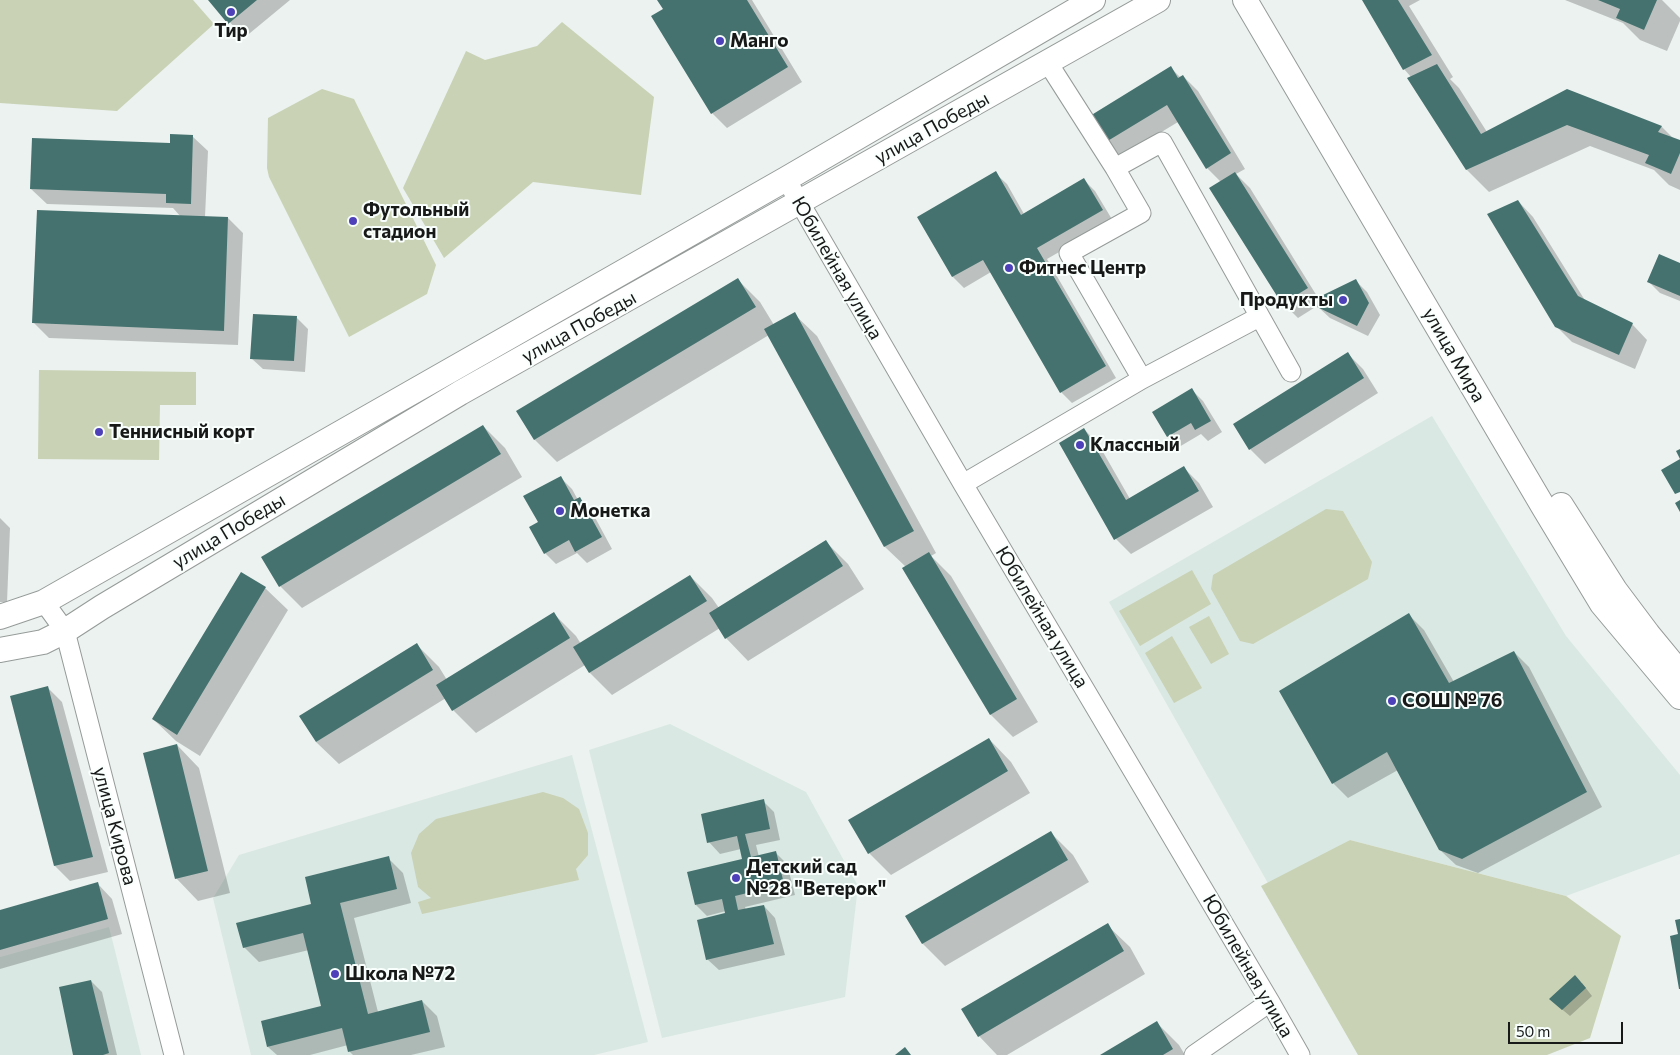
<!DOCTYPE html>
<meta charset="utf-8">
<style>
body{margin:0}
#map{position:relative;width:1680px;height:1055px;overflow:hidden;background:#ebf2ef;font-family:Commissioner,sans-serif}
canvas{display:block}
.scale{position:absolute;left:1508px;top:1022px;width:115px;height:22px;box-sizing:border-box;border:2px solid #161918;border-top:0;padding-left:6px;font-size:15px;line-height:18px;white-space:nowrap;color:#161918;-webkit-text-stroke:4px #f9fffc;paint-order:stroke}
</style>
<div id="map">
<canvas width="1680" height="1055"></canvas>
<div class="scale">50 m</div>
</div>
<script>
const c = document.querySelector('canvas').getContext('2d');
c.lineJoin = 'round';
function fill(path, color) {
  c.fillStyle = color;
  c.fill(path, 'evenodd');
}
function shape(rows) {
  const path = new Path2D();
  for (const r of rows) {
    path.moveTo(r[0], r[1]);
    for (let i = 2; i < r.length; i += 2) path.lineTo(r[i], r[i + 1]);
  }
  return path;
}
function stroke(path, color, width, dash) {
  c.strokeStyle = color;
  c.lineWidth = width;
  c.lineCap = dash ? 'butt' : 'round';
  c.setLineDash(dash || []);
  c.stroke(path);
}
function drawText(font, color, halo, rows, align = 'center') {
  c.font = font + ' Commissioner,sans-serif';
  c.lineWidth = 4;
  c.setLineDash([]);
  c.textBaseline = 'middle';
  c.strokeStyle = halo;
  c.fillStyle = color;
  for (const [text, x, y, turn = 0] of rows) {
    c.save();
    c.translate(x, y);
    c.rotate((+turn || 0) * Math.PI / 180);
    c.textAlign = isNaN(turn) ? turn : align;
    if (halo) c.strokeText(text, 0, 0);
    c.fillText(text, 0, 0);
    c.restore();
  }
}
const built = shape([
 [1432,416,1566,636,1680,775,1680,854,1566,896,1350,840,1269,885,1109,602],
 [670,724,806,792,858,886,845,997,662,1038,589,750],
 [572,755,648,1042,594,1055,251,1055,213,898,239,855],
 [109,927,141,1055,0,1055,0,957]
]);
const green = shape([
 [0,0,193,0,214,24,117,111,0,103],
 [562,22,654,97,641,195,533,182,444,258,403,188,466,51,485,60,537,46],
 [322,89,354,99,436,265,427,294,349,337,269,177,267,168,268,118],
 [39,370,196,372,196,405,160,405,159,460,38,459],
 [1326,509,1343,511,1372,562,1368,579,1253,644,1240,641,1211,589,1213,575],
 [1192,570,1211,604,1140,646,1119,611],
 [1209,616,1229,654,1211,664,1189,627],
 [1172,636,1202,688,1174,703,1145,653],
 [543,792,563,798,579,809,588,833,588,855,576,869,579,880,422,914,418,902,431,898,418,887,411,853,419,834,436,819],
 [1350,840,1566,896,1621,936,1590,1038,1547,1055,1358,1055,1261,886]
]);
const shadow = shape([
 [210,0,290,0,244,38],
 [659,0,752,0,802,82,727,128,712,113],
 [1364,0,1420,0,1409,6,1453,77,1450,79,1459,88,1487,132,1568,90,1662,127,1674,139,1680,141,1680,190,1669,185,1654,170,1590,146,1489,192,1467,170,1411,77,1404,69],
 [1565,0,1662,0,1680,18,1680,21,1667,51,1640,40,1623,23],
 [1171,68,1180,77,1183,76,1198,91,1245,169,1236,174,1250,188,1320,301,1356,281,1367,292,1380,315,1368,336,1330,318,1317,306,1298,318,1283,303,1221,182,1207,168,1178,122,1117,159,1102,144],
 [192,136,208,151,205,217,228,218,243,233,238,345,49,338,34,323,181,217,173,208,47,204,31,189],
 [995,173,1007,184,1024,214,1084,180,1095,191,1113,221,1047,259,1116,378,1072,403,1061,392,991,272,964,288,953,277,919,217],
 [1518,201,1533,217,1586,302,1632,324,1647,340,1635,369,1572,342,1556,326],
 [1680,264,1680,301,1660,293,1649,282],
 [738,280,760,302,774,325,794,314,817,336,936,553,931,556,951,576,1038,722,1013,737,991,715,904,569,906,567,885,547,769,335,557,462,535,440,518,411],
 [296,317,308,329,305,372,263,369,251,358],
 [1348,354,1363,369,1378,393,1265,464,1250,449],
 [1192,390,1203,401,1222,432,1208,441,1201,434,1179,447,1168,436],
 [483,426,505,448,522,477,302,608,280,586],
 [1084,429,1099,445,1130,499,1184,468,1199,483,1213,507,1131,554,1116,539],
 [560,477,572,489,578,500,580,499,591,510,612,549,587,563,577,553,556,564,545,553,539,523],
 [0,518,10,528,7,602,0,602],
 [826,542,848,564,864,589,748,661,726,638,720,628,612,695,590,673,585,665,476,733,453,710,446,698,339,764,316,742,417,645,439,667,447,680,554,614,576,636,581,644,690,576,712,598,719,608],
 [265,588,288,610,200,756,176,741,153,719],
 [1409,615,1424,630,1454,682,1514,652,1529,667,1602,807,1478,873,1456,865,1440,850,1398,770,1348,798,1333,783],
 [47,687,62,702,108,872,70,881,55,866],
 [989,739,1011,762,1030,793,891,875,869,853],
 [177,745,199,768,230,893,198,901,176,878],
 [763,801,774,812,780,840,756,845,759,857,776,853,787,864,795,895,745,907,746,910,764,906,775,918,785,955,719,970,707,959,727,914,726,911,707,916,696,905,744,860,741,849,720,854,709,842],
 [1051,833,1073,855,1089,882,945,966,923,944,907,916],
 [388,858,403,873,411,903,354,918,378,1012,422,1001,437,1016,445,1047,411,1055,353,1055,350,1052,348,1045,310,1055,277,1055,268,1047,323,1007,309,950,259,962,244,947],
 [97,883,112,899,122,934,0,969,0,912],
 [1107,925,1130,947,1145,974,1007,1055,997,1055,979,1036],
 [91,981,102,992,117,1055,74,1055],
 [1582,983,1592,996,1570,1016,1558,1006],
 [1157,1023,1179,1045,1185,1055,1102,1055]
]);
const building = shape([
 [208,0,257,0,228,24],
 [657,0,747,0,788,67,711,114,651,16,663,9],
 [1362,0,1398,0,1432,55,1403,70],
 [1598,0,1657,0,1644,30,1616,18,1620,9],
 [1437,64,1481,134,1567,89,1662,126,1658,132,1680,140,1680,153,1671,174,1645,163,1649,155,1567,125,1466,170,1407,78],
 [1171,66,1178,78,1183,75,1231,153,1206,169,1167,105,1101,145,1085,119],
 [170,134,193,135,191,204,166,203,166,194,30,189,32,138,170,143],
 [996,171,1021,215,1084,178,1103,210,1037,248,1106,366,1060,393,983,260,952,277,917,217],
 [1235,172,1308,288,1282,304,1209,188],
 [1518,200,1578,296,1633,323,1619,355,1555,327,1487,214],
 [37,210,228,217,224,331,32,323],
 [1659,254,1680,263,1680,296,1647,282],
 [738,278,756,307,534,440,516,411],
 [1356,279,1369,303,1357,326,1317,307,1321,296],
 [795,312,914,531,884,547,764,329],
 [253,314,297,316,294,361,250,359],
 [1348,352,1364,378,1249,450,1233,424],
 [1192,388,1211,421,1195,430,1191,423,1167,437,1152,412],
 [483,425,501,454,279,587,261,557],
 [1084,428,1126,500,1184,466,1199,491,1114,540,1059,443],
 [1680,449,1680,492,1675,494,1661,470,1680,459,1676,451],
 [561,476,574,500,580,497,602,537,575,552,569,540,544,554,529,527,538,522,523,496],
 [1680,500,1680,512,1675,503],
 [826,540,843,566,725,639,709,613],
 [929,552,1017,699,990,715,902,568],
 [241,572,266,587,177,735,152,719],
 [690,575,707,601,589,673,573,647],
 [554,612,570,638,452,711,436,685],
 [1409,613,1449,683,1514,651,1587,792,1462,859,1439,850,1387,752,1332,784,1279,691],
 [417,643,433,670,316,742,299,716],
 [48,686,93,857,54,866,10,696],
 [989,738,1008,771,868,854,848,820],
 [177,744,208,871,175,879,143,753],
 [764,799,770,829,745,834,751,857,776,851,784,884,735,896,738,910,764,905,774,944,706,960,697,920,725,913,722,899,695,905,687,872,742,859,737,836,707,843,701,814],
 [1051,831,1068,860,922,944,905,916],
 [389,856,397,889,340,903,368,1014,422,1000,430,1032,348,1052,342,1028,267,1047,261,1021,321,1006,303,933,243,948,236,923,311,904,305,877],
 [98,882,108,919,0,950,0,910],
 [1680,919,1680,989,1679,989,1670,936,1678,934,1675,920],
 [1108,923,1124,951,978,1037,961,1009],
 [1575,975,1586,988,1562,1010,1549,999],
 [91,980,109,1053,103,1055,73,1055,59,987],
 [1157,1021,1173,1049,1163,1055,1100,1055],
 [905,1047,911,1055,895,1055]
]);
const minor = shape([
 [1048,63,1115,168],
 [786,179,963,484,1270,1002,1300,1055],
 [1142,379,1069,253,1141,213,1115,168,1162,142,1291,372],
 [963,484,1142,379,1259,317],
 [44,602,65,631,174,1055],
 [1194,1055,1270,1002]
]);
const tertiary = shape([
 [1245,0,1544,508,1602,604,1680,697],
 [1561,505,1615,590,1648,634,1680,673],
 [0,617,44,602,786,179,1093,0],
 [0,650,43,642,65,631,102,607,460,393,1158,0]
]);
const markers = [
 [231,12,5,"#4e40b8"],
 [720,41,5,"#4e40b8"],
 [353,221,5,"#4e40b8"],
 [1009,268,5,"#4e40b8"],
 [1343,300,5,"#4e40b8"],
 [99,432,5,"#4e40b8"],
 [1080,445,5,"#4e40b8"],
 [560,511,5,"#4e40b8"],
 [1392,701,5,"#4e40b8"],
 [736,878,5,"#4e40b8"],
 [335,974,5,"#4e40b8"]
];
const poiNames = [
 ["Тир",231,31,"center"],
 ["Манго",730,41],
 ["Футольный",363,210],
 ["стадион",363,232],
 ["Фитнес Центр",1019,268],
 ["Продукты",1333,300,"right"],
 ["Теннисный корт",109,432],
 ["Классный",1090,445],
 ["Монетка",570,511],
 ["СОШ № 76",1402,701],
 ["Детский сад",746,867],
 ["№28 \"Ветерок\"",746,889],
 ["Школа №72",345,974]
];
const streetNames = [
 ["улица Победы",932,128,-29],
 ["Юбилейная улица",837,268,60],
 ["улица Победы",579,327,-29],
 ["улица Мира",1454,355,60],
 ["улица Победы",229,531,-31],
 ["Юбилейная улица",1042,617,59],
 ["улица Кирова",115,826,75],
 ["Юбилейная улица",1248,966,60]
];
fill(built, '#d9e8e2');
fill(green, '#c9d2b5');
fill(shadow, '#0003');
fill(building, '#45726f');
stroke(minor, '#959b98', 21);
stroke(tertiary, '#959b98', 26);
stroke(minor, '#fff', 19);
stroke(tertiary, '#fff', 24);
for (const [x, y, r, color] of markers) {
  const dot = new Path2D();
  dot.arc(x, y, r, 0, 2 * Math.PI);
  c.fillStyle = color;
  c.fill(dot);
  stroke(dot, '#f9fffc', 2);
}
drawText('bold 19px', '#161918', '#f9fffc', poiNames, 'left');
drawText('19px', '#161918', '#f9fffc', streetNames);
</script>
